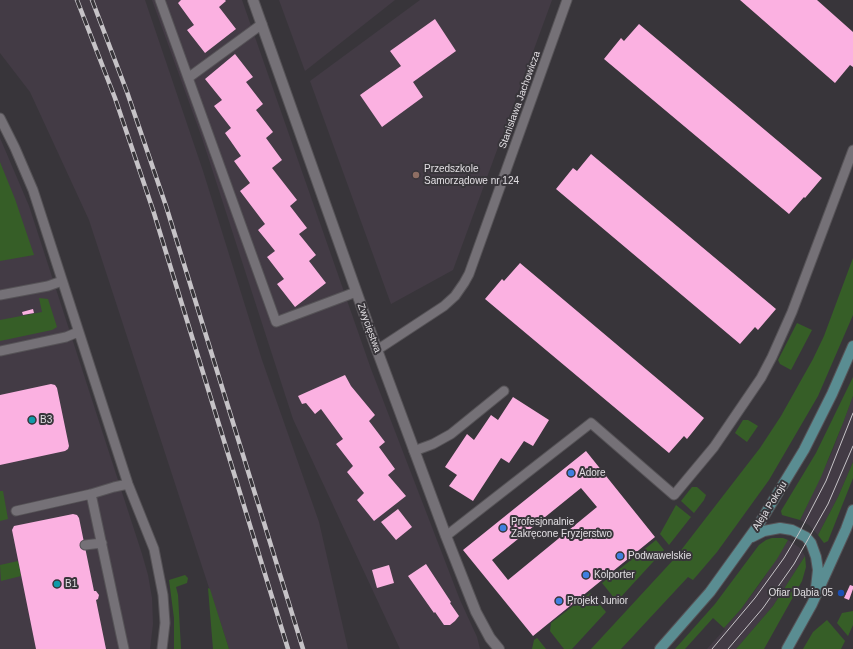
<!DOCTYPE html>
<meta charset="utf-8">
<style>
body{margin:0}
canvas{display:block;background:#38353a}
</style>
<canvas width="853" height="649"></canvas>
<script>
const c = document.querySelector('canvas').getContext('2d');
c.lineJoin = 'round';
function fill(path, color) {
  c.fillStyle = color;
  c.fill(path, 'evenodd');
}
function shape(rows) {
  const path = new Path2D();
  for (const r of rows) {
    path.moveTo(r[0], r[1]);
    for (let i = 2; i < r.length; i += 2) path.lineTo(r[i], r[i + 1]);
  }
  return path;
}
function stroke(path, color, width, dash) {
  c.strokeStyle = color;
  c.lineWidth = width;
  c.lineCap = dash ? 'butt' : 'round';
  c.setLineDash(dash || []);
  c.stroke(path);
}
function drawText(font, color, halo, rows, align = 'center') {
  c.font = font + ' Helvetica,sans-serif';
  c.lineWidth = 4;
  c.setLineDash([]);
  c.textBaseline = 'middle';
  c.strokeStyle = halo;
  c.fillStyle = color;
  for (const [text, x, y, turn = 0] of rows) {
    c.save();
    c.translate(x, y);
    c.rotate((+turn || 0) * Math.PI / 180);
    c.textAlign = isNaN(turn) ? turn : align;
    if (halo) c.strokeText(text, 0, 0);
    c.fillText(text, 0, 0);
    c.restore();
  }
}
const built = shape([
 [0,0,145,0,203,171,262,360,319,522,348,649,229,649,89,220,30,92,0,53],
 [152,0,242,0,371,369,460,600,477,637,480,649,400,649,293,419,202,138],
 [279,0,395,0,305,71],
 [420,0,552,0,453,270,391,304,310,81],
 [0,138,29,206,142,554,148,575,152,598,153,624,150,649,0,649],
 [853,396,853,462,838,497,818,535,809,525,800,520,832,452],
 [788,540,800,548,805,556,773,606,736,649,707,649,725,629,724,628,741,609,762,581]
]);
const green = shape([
 [0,162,15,199,34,255,0,261],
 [853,258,853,315,818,396,769,480,717,552,693,580,688,577,621,649,591,649,675,558,760,448,781,416,813,359,824,336],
 [39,298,48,299,57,327,52,330,0,341,0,320,42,312],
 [797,323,812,330,791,370,780,364,778,360],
 [853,377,853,396,843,423,821,477,800,520,782,515,781,511,816,453],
 [743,420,748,420,758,426,747,442,735,433],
 [853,462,853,478,828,541,824,543,818,535,838,497],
 [692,487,697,487,706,495,704,500,694,513,681,501],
 [0,491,3,491,8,519,0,521],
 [676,505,691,517,669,545,660,534],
 [772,538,783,538,788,540,777,559,741,609,724,628,713,618,685,649,675,649,715,604,759,545,766,540],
 [656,540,664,550,619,599,615,599,602,583],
 [805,556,806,567,802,581,764,649,736,649,773,606],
 [18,561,21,576,1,581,0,565],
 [185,575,188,578,187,583,176,587,178,595,181,649,174,649,174,618,169,580],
 [208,588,210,589,229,649,213,649],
 [590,593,606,612,572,649,564,649,550,631,551,623],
 [853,611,853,625,848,636,837,623,842,613],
 [827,620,845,641,841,649,803,649,813,632],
 [537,638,538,639,546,649,532,649,534,640]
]);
const building = shape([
 [181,0,225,0,226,1,219,7,236,29,205,53,187,30,194,25,178,3],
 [740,0,817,0,853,32,853,67,850,65,835,83],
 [435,19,456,51,413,82,423,97,382,127,360,95,401,66,390,51],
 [639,24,822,178,805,198,804,197,789,214,604,59,621,38,624,41],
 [235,54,253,77,246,82,263,104,256,110,273,132,266,138,282,160,272,168,297,200,290,206,307,228,299,234,316,255,309,261,326,283,295,307,277,284,284,279,267,257,275,251,258,230,265,224,240,191,250,183,234,161,241,156,225,133,231,128,214,106,222,100,205,79],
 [591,154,776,309,758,330,755,327,740,344,556,189,573,168,577,171],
 [520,263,704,418,687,439,684,436,669,453,485,299,502,279,504,281],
 [33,309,34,313,23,315,22,312],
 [345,375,351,386,375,415,369,421,385,442,379,447,395,469,388,475,406,496,374,521,357,500,364,493,347,472,353,466,336,444,343,439,321,409,315,414,306,403,302,404,298,396],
 [51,384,55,385,57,388,69,446,68,449,65,451,0,465,0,395],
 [513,397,549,420,533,446,524,441,509,463,501,458,473,501,449,486,457,475,445,467,467,434,474,440,491,415,498,420],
 [586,451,655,537,533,636,463,550],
 [581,488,597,507,508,580,492,560],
 [398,509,412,527,396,540,381,522],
 [73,514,77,515,79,518,94,591,96,591,99,595,98,599,96,600,106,649,36,649,12,530,14,526],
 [426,564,451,602,450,603,459,616,455,621,450,625,444,625,435,612,434,613,408,576],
 [389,565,394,583,377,588,372,570],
 [850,585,853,586,853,589,849,600,844,598]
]);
const service = shape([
 [160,0,276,322,356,292],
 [188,78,262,24],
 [0,118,15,148,33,190,128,484,154,549,163,595,165,623,162,649],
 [0,295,48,286,62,281],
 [377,350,444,306,455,296,464,283,469,274,567,0],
 [0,351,66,337,78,332],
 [414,451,433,444,451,434,504,391],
 [91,494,124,649],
 [16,511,91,494,114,487,128,484],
 [446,536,591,423,674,495,714,447,761,378,772,357,792,312,853,150],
 [85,545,102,543]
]);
const minor = shape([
 [253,0,377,350,446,536,476,612,490,638,499,649]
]);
const secondary = shape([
 [752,537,764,531,780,528,792,530,806,537,811,543,816,557,818,570,816,588],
 [660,649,710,592,759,524,804,450,832,394,853,346],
 [787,649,812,604,846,529,853,510]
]);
const tram = shape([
 [712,649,755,598,784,558,799,533,826,481,853,413],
 [728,649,763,608,794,564,828,504,853,446]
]);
const rail = shape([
 [77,0,115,98,153,210,288,649],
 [92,0,127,92,166,206,303,649]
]);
const markers = [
 [416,175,4,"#8d6e63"],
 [32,420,4,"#0f9aa8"],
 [571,473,4,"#3f7fe0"],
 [503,528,4,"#3f7fe0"],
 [620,556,4,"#3f7fe0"],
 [586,575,4,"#3f7fe0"],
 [57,584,4,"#0f9aa8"],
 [841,593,4,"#1a4fb4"],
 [559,601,4,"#3f7fe0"]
];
const streetNames = [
 ["Stanisława Jachowicza",520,100,-70],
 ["Zwycięstwa",369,328,70],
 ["Aleja Pokoju",770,506,-58]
];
const poiNames = [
 ["Przedszkole",424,169],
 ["Samorządowe nr 124",424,181],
 ["B3",40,420],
 ["Adore",579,473],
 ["Profesjonalnie",511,522],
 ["Zakręcone Fryzjerstwo",511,534],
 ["Podwawelskie",628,556],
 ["Kolporter",594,575],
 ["B1",65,584],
 ["Ofiar Dąbia 05",833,593,"right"],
 ["Projekt Junior",567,601]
];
fill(built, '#433b45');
fill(green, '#365e27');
fill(building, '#fbb1e1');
stroke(service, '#565357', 11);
stroke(minor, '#565357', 12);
stroke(secondary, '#565357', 12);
stroke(service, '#757177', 9);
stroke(minor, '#757177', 10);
stroke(secondary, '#5a8d92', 10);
stroke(tram, '#c6c3c7', 1);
stroke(rail, '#c6c3c7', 4.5);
stroke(rail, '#38353a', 3, [9]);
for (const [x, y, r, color] of markers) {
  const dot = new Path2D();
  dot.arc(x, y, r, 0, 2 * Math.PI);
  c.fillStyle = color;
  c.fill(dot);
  stroke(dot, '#38353a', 1.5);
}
drawText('10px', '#e2dfe3', '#38353a', streetNames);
drawText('10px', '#e2dfe3', '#38353a', poiNames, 'left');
</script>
